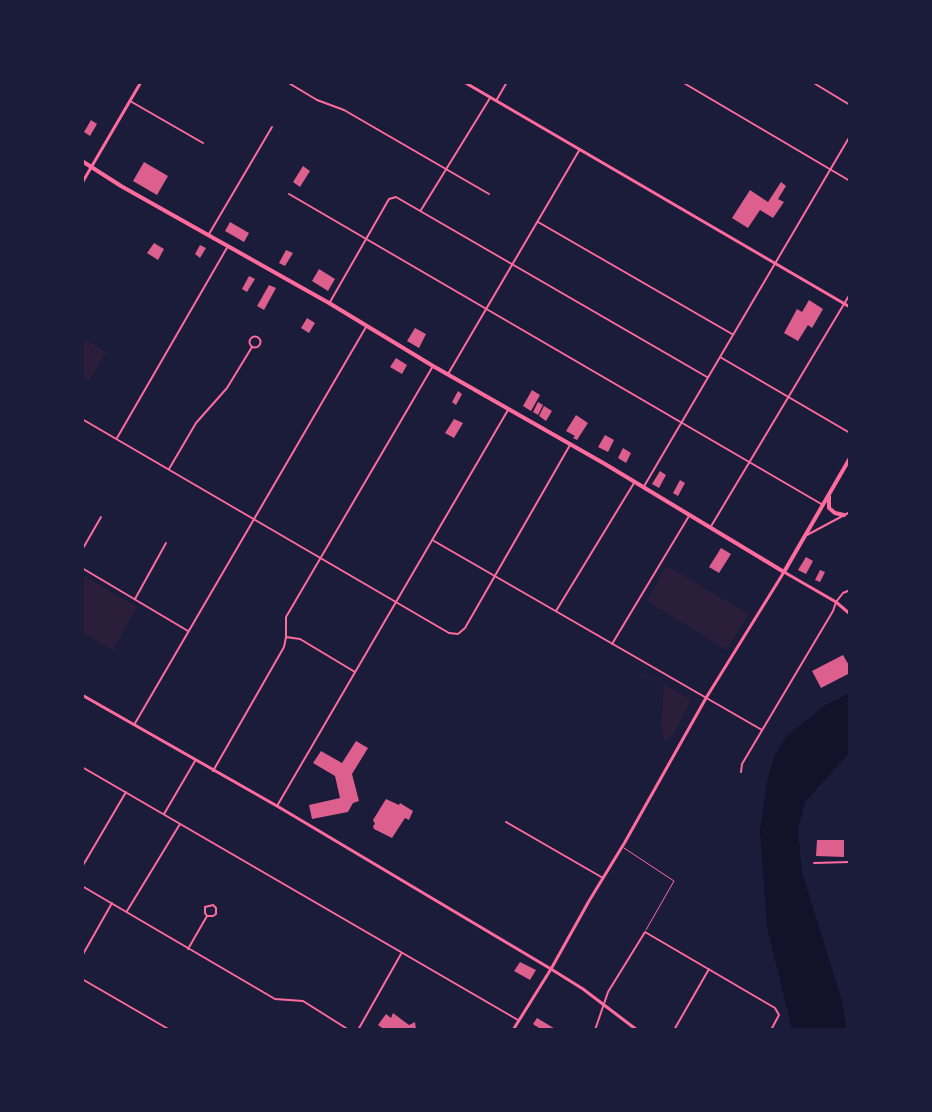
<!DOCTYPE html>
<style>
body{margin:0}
#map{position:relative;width:932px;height:1112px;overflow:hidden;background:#1b1b3a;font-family:Mulish,sans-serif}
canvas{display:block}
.frame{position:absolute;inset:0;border:84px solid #1b1b3a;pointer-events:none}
</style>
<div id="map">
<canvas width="932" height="1112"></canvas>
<div class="frame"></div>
</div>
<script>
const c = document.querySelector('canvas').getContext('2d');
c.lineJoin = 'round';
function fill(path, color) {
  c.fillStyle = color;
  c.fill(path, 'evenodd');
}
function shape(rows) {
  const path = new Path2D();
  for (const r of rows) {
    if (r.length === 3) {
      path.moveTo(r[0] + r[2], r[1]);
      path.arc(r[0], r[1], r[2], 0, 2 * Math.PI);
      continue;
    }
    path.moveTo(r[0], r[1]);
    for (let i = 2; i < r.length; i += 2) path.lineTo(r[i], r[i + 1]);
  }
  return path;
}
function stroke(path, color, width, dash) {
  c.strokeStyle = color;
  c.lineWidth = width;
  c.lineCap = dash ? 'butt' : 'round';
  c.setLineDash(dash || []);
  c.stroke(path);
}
const green = shape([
 [83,338,106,352,89,381,83,378],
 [666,566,749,614,727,650,647,601],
 [83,575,137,607,113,650,83,633],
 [642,672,691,700,673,735,667,740,664,739,661,727,664,686,654,680,640,676]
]);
const water = shape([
 [849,693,849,753,805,802,798,830,802,872,842,1001,846,1029,792,1029,767,927,760,830,767,782,774,757,786,737,824,706]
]);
const building = shape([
 [91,120,97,124,90,136,84,132],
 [144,162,168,176,157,195,133,181],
 [303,166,310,171,300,187,293,182],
 [781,182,786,186,778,199,784,202,773,218,760,210,748,228,732,218,750,190,768,202],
 [230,222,249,233,244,242,225,231],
 [154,243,164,249,158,260,147,253],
 [200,245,206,248,200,258,195,254],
 [286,250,293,253,285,266,279,263],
 [319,269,335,279,328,291,312,281],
 [249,276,255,279,247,292,242,289],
 [269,285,276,288,264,310,257,306],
 [809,300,823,309,812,328,808,325,798,341,784,333,797,309,802,312],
 [307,318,315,323,309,333,301,328],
 [415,328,426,334,419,348,407,341],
 [396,358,407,365,402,374,390,367],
 [532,390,540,395,531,411,523,406],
 [458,391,462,394,461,396,456,405,452,402],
 [538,402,543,405,538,415,533,412],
 [544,406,552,411,546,421,539,416],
 [576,415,588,423,577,440,573,438,575,436,566,431],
 [454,419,463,423,454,438,445,433],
 [605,435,614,440,608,452,598,447],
 [623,448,631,453,626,463,618,458],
 [660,471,666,475,659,488,652,484],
 [680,480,685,483,678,496,673,493],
 [721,548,731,554,719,573,709,567],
 [806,557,813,561,806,574,798,570],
 [820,570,825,572,820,582,815,580],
 [843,655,850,667,850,673,821,688,812,671],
 [356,741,368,748,352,774,359,801,353,803,348,812,312,819,309,805,340,798,335,776,313,763,321,751,342,763],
 [386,799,399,805,400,803,413,811,409,820,405,818,392,838,374,829,373,826,375,824,373,820],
 [817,840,844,840,844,857,816,856],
 [520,962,536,970,530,980,514,971],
 [393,1013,409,1025,415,1022,416,1030,385,1030,378,1025,386,1014,391,1018],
 [537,1018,557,1030,542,1030,533,1024]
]);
const service = shape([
 [624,848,674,881,646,930]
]);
const minor = shape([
 [287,82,317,100,344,110,489,194],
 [682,82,850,181],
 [812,82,850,105],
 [130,101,203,143],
 [496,101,507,82],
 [289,194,823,505],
 [421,210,490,98],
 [538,222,732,334],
 [209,234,272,127],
 [330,302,389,199,396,197,707,377],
 [255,342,5.5],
 [720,357,850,433],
 [448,374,580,149],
 [82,419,449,633,458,634,465,628,570,445],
 [117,438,228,246],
 [169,469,196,423,227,388,252,347],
 [643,488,850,136],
 [710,528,850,294],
 [807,535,850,512],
 [434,541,762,730],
 [82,550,101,517],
 [82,568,188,631],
 [135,599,166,543],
 [556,611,634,483],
 [286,637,300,639,355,672],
 [612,644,689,516],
 [134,725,366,327],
 [82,767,518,1020],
 [213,771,284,647,286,637,286,617,433,366],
 [741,772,742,764,833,611,836,602,843,593,850,590],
 [277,806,508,410],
 [164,814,195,761],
 [506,822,603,878],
 [814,863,850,862],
 [82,867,126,792],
 [82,886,275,999,303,1001,349,1030],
 [127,911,180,824],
 [188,949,207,916,205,913,205,907,213,905,216,908,216,914,213,916,207,916],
 [82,956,112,903],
 [82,979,170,1030],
 [358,1030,401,954],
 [595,1030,608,992,645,932,775,1008,779,1015,771,1030],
 [674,1030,709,969]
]);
const tertiary = shape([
 [464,82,850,307],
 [784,572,836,602,850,614],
 [82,695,277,806,551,969]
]);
const secondary = shape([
 [82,183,141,82],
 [551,969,583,989,637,1030],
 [513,1030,551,969,589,901,625,842,706,698,784,572]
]);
const primary = shape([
 [82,161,121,186,329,303,433,366,605,464,784,572,850,458],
 [829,496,829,508,835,513,844,515]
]);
fill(green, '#2a1e3b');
fill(water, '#12122b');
fill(building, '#dd5f8e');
stroke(service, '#ff6b9d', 1);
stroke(minor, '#ff6b9d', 2);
stroke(tertiary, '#ff6b9d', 3);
stroke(secondary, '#ff6b9d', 3);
stroke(primary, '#ff6b9d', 4);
</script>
